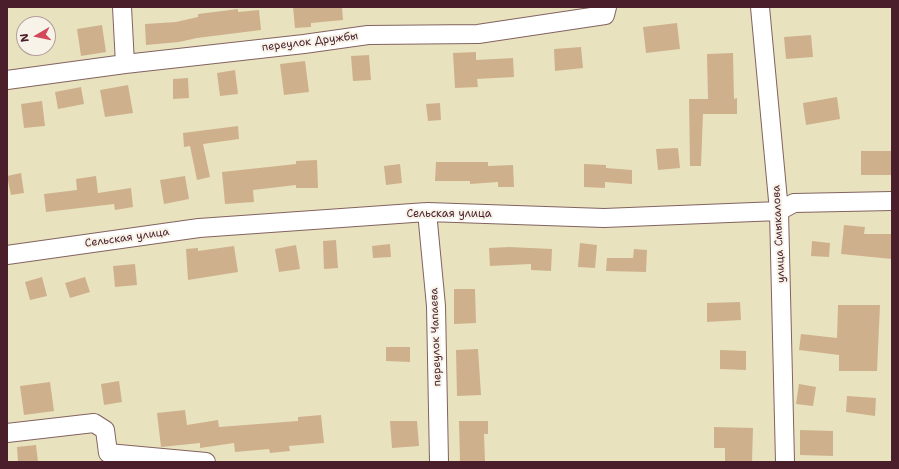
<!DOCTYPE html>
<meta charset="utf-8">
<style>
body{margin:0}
#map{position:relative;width:899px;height:469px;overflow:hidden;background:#e9e2bf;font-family:"Shantell Sans",sans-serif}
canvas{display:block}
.frame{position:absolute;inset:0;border:8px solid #4a1f2b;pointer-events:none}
.north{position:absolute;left:16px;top:16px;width:40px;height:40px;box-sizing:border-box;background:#f7f3e8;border:1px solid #b29e9c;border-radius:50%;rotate:261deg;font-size:11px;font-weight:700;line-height:16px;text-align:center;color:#4a1f2b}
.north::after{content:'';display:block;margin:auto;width:14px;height:18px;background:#d1495b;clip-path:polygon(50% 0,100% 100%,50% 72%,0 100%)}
</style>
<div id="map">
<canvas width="899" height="469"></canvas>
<div class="frame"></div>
<div class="north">N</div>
</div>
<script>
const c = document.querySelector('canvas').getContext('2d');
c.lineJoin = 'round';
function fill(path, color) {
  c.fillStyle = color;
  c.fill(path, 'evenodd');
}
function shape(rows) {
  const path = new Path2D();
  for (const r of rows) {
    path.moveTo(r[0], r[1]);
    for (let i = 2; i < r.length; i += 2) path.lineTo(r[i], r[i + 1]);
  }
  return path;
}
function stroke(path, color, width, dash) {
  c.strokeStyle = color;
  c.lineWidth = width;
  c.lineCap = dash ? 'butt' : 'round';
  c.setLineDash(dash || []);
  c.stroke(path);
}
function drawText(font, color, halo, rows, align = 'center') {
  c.font = font + ' "Shantell Sans",sans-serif';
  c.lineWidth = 4;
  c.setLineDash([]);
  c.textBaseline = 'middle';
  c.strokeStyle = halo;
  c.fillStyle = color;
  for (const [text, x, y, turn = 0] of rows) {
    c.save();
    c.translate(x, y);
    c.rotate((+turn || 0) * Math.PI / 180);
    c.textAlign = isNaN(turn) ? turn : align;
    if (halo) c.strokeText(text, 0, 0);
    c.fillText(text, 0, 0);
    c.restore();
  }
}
const building = shape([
 [293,7,342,7,343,20,311,23,311,27,295,28],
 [238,9,238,12,259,10,261,30,197,38,179,42,146,45,145,24,176,22,198,17,198,14],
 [677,23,680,49,646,53,643,27],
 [102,25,106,52,81,56,77,29],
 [811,35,813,57,786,59,784,37],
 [581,47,583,68,555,71,554,49],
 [476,52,476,60,513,58,514,77,477,79,478,87,455,88,453,53],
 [733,53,734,99,737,98,737,114,703,114,701,166,690,166,689,99,708,99,707,54],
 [369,55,371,80,353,81,351,56],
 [305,61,309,92,284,95,280,64],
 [235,70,238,94,220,96,217,73],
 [188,78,189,98,173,99,173,79],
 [128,85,133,113,105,117,100,90],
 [81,87,84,104,58,109,55,92],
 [837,97,840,119,806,125,803,103],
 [42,101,45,126,24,128,21,104],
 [440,103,441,120,428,121,426,104],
 [238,126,239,139,203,144,210,177,197,180,190,146,184,147,183,133],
 [678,148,680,168,658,170,656,149],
 [861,151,892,151,892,175,861,175],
 [317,160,318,188,296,188,296,185,253,190,254,202,225,204,222,172,296,164,296,161],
 [436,162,488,162,488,166,513,165,514,187,498,187,498,182,470,184,470,181,435,181],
 [400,164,402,183,386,185,384,166],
 [584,164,606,165,606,168,632,170,632,184,605,182,605,188,584,187],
 [21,173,24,193,11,195,7,176],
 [96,176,98,193,131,188,133,207,115,210,114,204,46,212,44,194,77,190,76,179],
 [185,176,189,199,164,204,160,180],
 [844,225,865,227,864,234,892,234,892,259,841,254],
 [336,240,338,268,324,269,323,241],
 [812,241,830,243,829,257,811,256],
 [580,243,597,245,595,268,578,267],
 [390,244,391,257,373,258,372,246],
 [296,245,300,269,279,272,275,249],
 [234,246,238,272,188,280,186,249,198,248,198,251],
 [509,247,552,249,551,271,531,270,531,264,490,266,489,248],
 [634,249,647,250,646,272,606,271,607,258,633,258],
 [135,264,137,285,115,287,113,266],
 [42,277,47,296,30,300,25,282],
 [85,277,90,292,70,298,65,283],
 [454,289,475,289,476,323,454,324],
 [740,302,741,320,707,322,707,303],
 [838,305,880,305,877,371,839,371,839,355,799,350,801,334,837,338],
 [386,347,410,347,410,362,386,361],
 [478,349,481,395,457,396,456,350],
 [720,350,746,351,746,370,720,369],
 [119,381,122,402,104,405,101,384],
 [50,382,54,411,24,415,20,386],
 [799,384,816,387,813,406,796,404],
 [847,396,876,398,875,416,846,412],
 [185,410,187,425,218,420,219,427,298,421,298,417,321,415,324,443,289,446,290,451,270,453,269,449,235,452,234,443,200,448,200,443,161,447,157,413],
 [390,421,417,421,419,446,392,448],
 [459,421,488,421,488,434,484,434,485,462,460,462],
 [714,427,753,428,752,462,725,462,725,448,714,448],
 [800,430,833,431,833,456,800,455],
 [36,445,38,462,18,462,17,447]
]);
const minor = shape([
 [122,7,125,64],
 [760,7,779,211,785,462],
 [7,80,125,64,304,44,368,35,478,34,605,15,607,7],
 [427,212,436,306,439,462],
 [7,255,199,228,427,212,604,218,779,211,794,203,892,201],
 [7,433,94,423,105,430,108,453,206,462]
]);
const streetNames = [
 ["переулок Дружбы",310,42,-7],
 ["Сельская улица",449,214],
 ["улица Смыкалова",779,234,-93],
 ["Сельская улица",127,238,-8],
 ["переулок Чапаева",436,337,-92]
];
fill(building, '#ceb18c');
stroke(minor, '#82635f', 20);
stroke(minor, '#fff', 18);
drawText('11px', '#4a1f2b', '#f7f3e8', streetNames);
</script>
